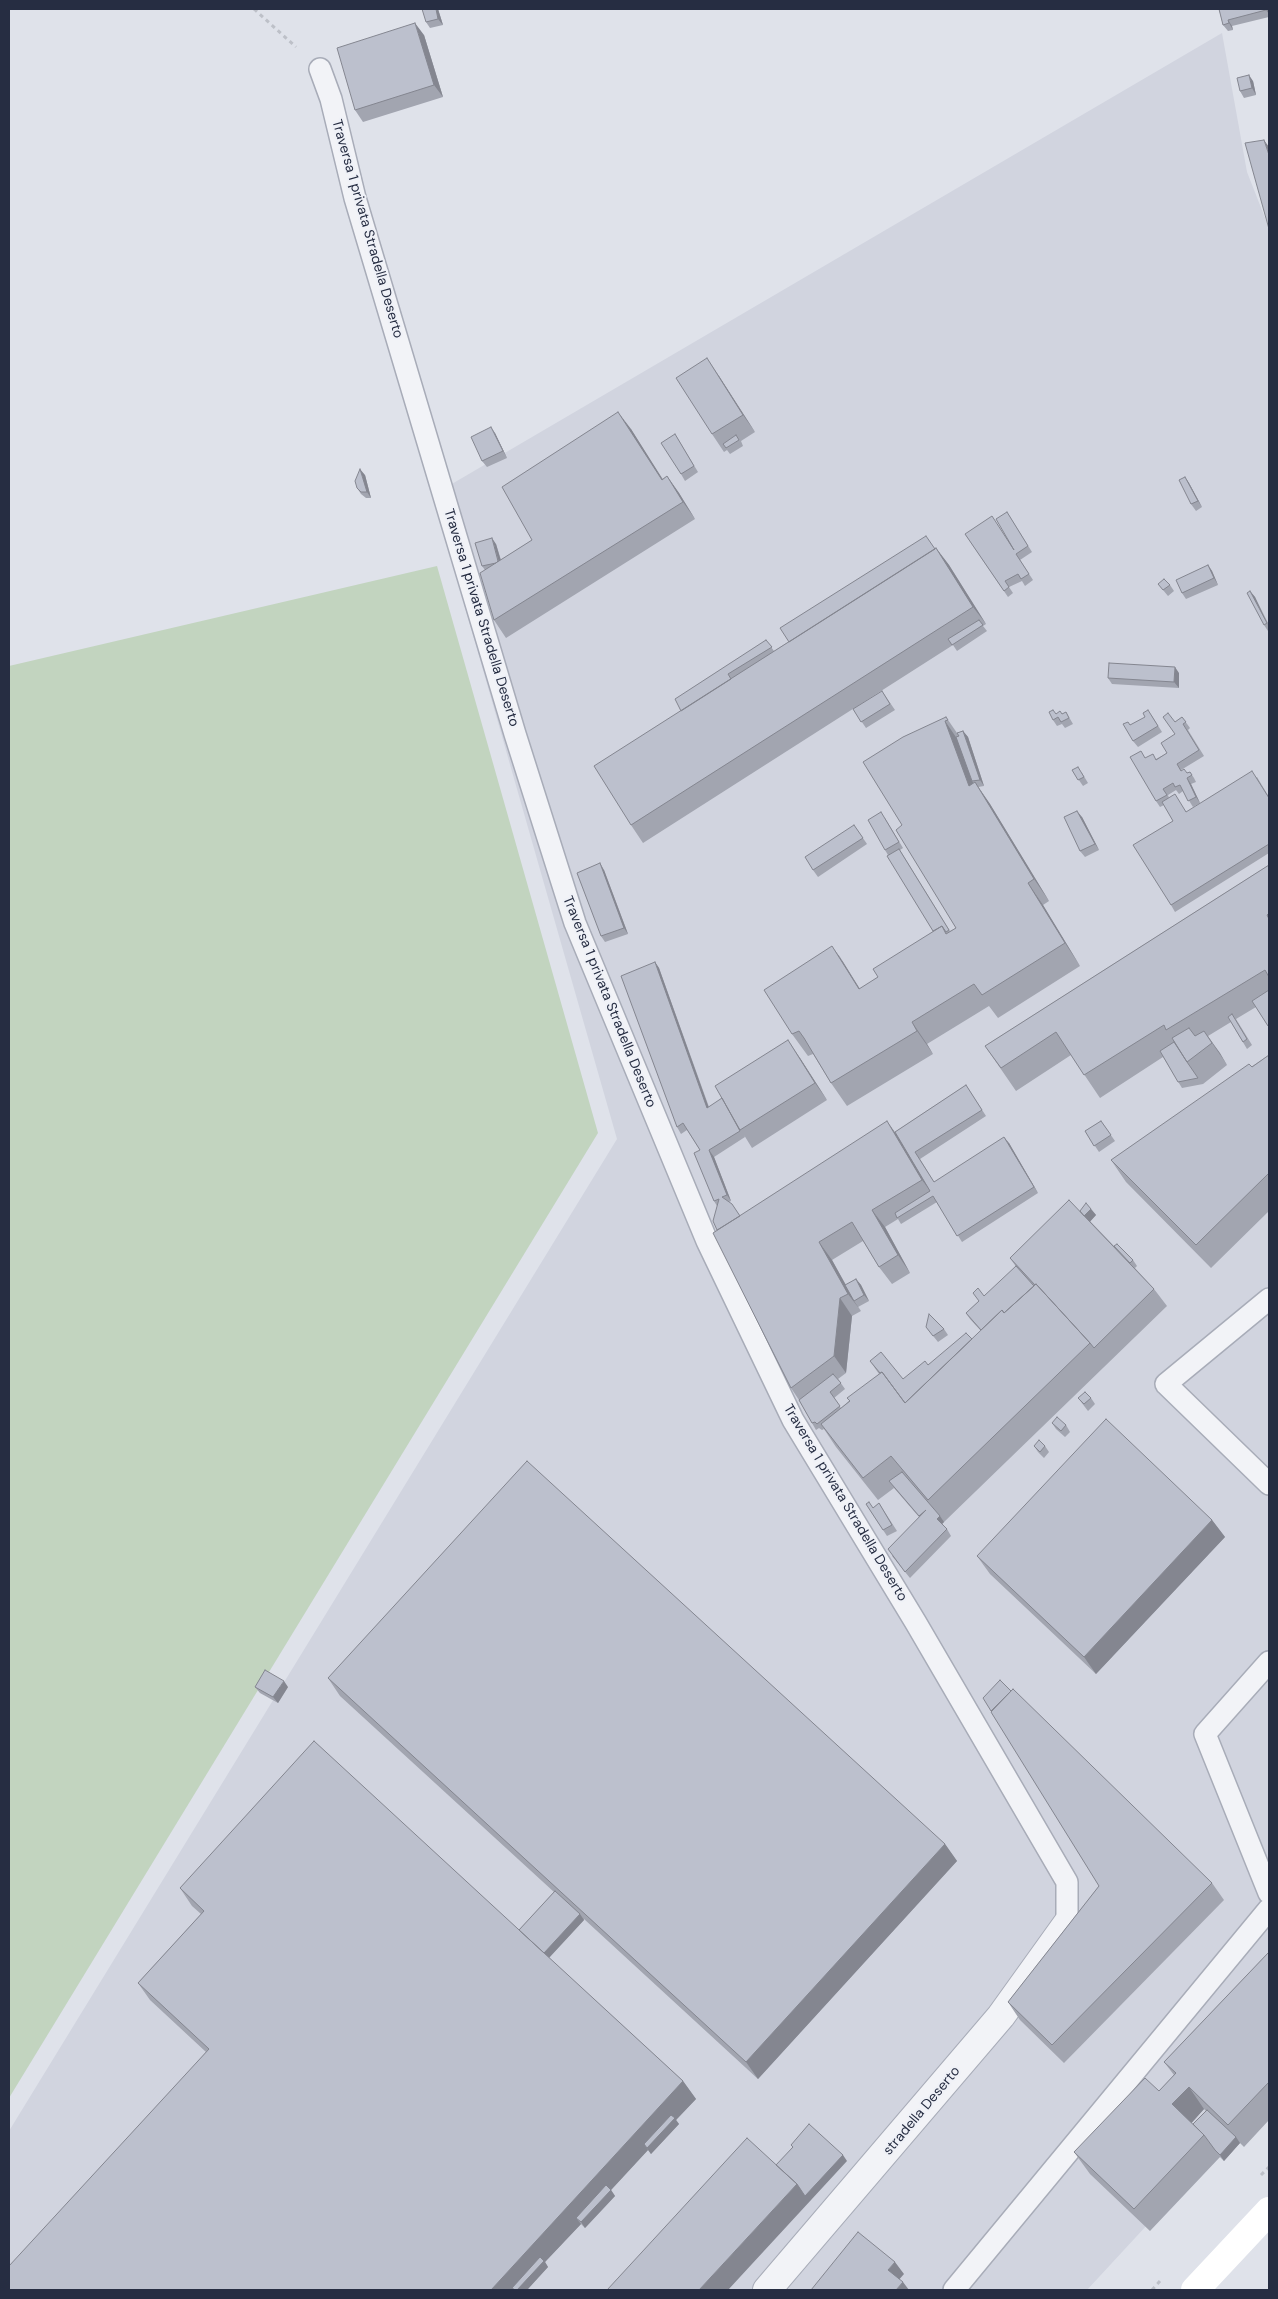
<!DOCTYPE html>
<style>
body{margin:0}
#map{position:relative;width:1278px;height:2299px;overflow:hidden;background:#dfe2ea;font-family:"DM Sans",sans-serif}
canvas{display:block}
.frame{position:absolute;inset:0;border:10px solid #262d42;pointer-events:none}
</style>
<div id="map">
<canvas width="1278" height="2299"></canvas>
<div class="frame"></div>
</div>
<script>
const c = document.querySelector('canvas').getContext('2d');
c.lineJoin = 'round';
function fill(path, color) {
  c.fillStyle = color;
  c.fill(path, 'evenodd');
}
function shape(rows) {
  const path = new Path2D();
  for (const r of rows) {
    path.moveTo(r[0], r[1]);
    for (let i = 2; i < r.length; i += 2) path.lineTo(r[i], r[i + 1]);
  }
  return path;
}
function stroke(path, color, width, dash) {
  c.strokeStyle = color;
  c.lineWidth = width;
  c.lineCap = dash ? 'butt' : 'round';
  c.setLineDash(dash || []);
  c.stroke(path);
}
function drawText(font, color, halo, rows, align = 'center') {
  c.font = font + ' "DM Sans",sans-serif';
  c.lineWidth = 4;
  c.setLineDash([]);
  c.textBaseline = 'middle';
  c.strokeStyle = halo;
  c.fillStyle = color;
  for (const [text, x, y, turn = 0] of rows) {
    c.save();
    c.translate(x, y);
    c.rotate((+turn || 0) * Math.PI / 180);
    c.textAlign = isNaN(turn) ? turn : align;
    if (halo) c.strokeText(text, 0, 0);
    c.fillText(text, 0, 0);
    c.restore();
  }
}
const built = shape([
 [1222,33,1247,172,1269,228,1269,2093,1087,2290,9,2290,9,2131,617,1139,433,495]
]);
const green = shape([
 [437,566,598,1133,9,2098,9,666]
]);
const path = shape([
 [254,9,296,47],
 [1261,2175,1269,2167],
 [1152,2290,1160,2281]
]);
const lane = shape([
 [320,69,331,99,355,198,515,734,575,923,707,1241,793,1420,916,1623,1067,1882,1067,1924],
 [1269,1299,1166,1384,1269,1484],
 [1269,1662,1205,1734,1269,1893],
 [954,2290,1269,1909]
]);
const street = shape([
 [767,2290,1001,2016,1067,1924]
]);
const secondary = shape([
 [1195,2290,1269,2211]
]);
const wall = shape([
 [438,9,443,25,430,28,426,22],
 [1219,9,1269,9,1269,17,1232,26,1233,30,1228,31,1223,25],
 [424,35,443,97,363,122,355,110],
 [1253,81,1256,95,1244,98,1240,91],
 [719,376,755,432,741,441,743,446,730,454,727,450,724,452,712,434],
 [631,429,662,479,667,476,679,493,695,519,506,638,494,620,485,570,482,566,496,544,501,560,532,540],
 [495,433,507,458,487,467,482,461],
 [675,434,698,472,685,481,681,474],
 [365,475,371,498,366,498,361,494,357,488],
 [1185,477,1189,483,1202,507,1196,511,1191,504],
 [1007,512,1032,552,1020,560,1033,580,1025,586,1022,581,1009,587,1013,593,1008,597,965,534,1010,544],
 [936,548,949,565,986,624,983,626,987,631,957,651,953,645,643,843,631,825,681,711,766,640,774,651],
 [1208,565,1212,571,1218,585,1186,599,1182,593],
 [1158,584,1170,585,1174,591,1168,596],
 [1250,591,1255,597,1269,625,1269,630,1268,631,1264,625],
 [1179,673,1179,688,1112,684,1108,678],
 [882,691,895,710,866,728,853,709],
 [1066,712,1073,724,1065,728,1062,724,1057,726,1053,720,1056,714,1062,714],
 [1152,716,1162,732,1138,747,1133,741,1130,725],
 [946,717,957,733,963,731,968,737,984,786,978,787,990,804,1049,901,1043,905,1080,966,998,1018,989,1006,927,1044,933,1054,847,1106,831,1083,813,1054,808,1056,792,1034,835,951,840,957,860,989,878,977,933,931,885,850,885,818,903,848,900,850,950,931,956,928,902,825,941,720],
 [1182,717,1190,728,1188,730,1204,756,1181,770,1182,771,1187,773,1190,772,1194,778,1196,782,1191,784,1200,803,1193,807,1183,791,1179,794,1176,790,1168,795,1169,798,1187,812,1257,777,1269,797,1269,853,1175,912,1171,905,1173,821,1164,805,1160,807,1156,801,1146,758,1156,759,1167,753,1175,734,1175,722],
 [1072,770,1082,773,1088,783,1083,786],
 [1082,817,1099,850,1085,857,1080,851],
 [854,825,867,844,818,877,813,870],
 [1269,865,1269,1027,1256,1007,1236,1019,1252,1045,1247,1049,1231,1022,1208,1036,1227,1065,1203,1084,1182,1088,1163,1057,1100,1098,1071,1055,1016,1091,985,1046],
 [604,870,628,934,605,942,601,936],
 [655,962,659,968,709,1107,800,1058,827,1100,752,1148,744,1135,745,1137,714,1157,731,1201,729,1202,740,1216,895,1132,966,1085,986,1116,920,1159,934,1182,1009,1143,1038,1193,962,1242,937,1202,901,1224,898,1219,885,1227,910,1273,892,1284,879,1267,863,1241,832,1260,846,1285,856,1279,861,1285,869,1301,858,1307,861,1311,852,1316,846,1373,838,1379,845,1389,834,1398,841,1408,879,1374,870,1361,903,1379,972,1339,981,1331,970,1319,966,1313,984,1296,1017,1268,1010,1258,1080,1211,1091,1209,1096,1215,1090,1221,1114,1246,1133,1260,1137,1266,1135,1268,1154,1289,1167,1306,944,1522,942,1524,947,1529,951,1536,910,1578,892,1556,919,1517,894,1488,878,1500,836,1447,824,1429,822,1430,819,1428,816,1430,812,1423,799,1400,791,1388,717,1230,717,1206,714,1201,700,1150,687,1130,681,1134,677,1127],
 [1269,1055,1269,1211,1211,1268,1126,1182,1111,1160],
 [1101,1121,1115,1141,1099,1152,1085,1131],
 [926,1327,944,1329,948,1335,938,1342],
 [1078,1398,1091,1398,1095,1404,1088,1411],
 [1052,1423,1066,1425,1070,1432,1065,1437,1056,1429],
 [1034,1446,1045,1446,1049,1452,1044,1458,1038,1452],
 [879,1503,897,1531,887,1536,866,1504,873,1508],
 [1212,1520,1225,1537,1096,1674,990,1574,977,1556],
 [328,1678,945,1844,957,1861,758,2079,584,1919,584,1920,549,1958,683,2081,696,2099,676,2120,679,2124,651,2154,648,2150,611,2190,615,2196,585,2228,581,2224,545,2262,548,2267,527,2290,9,2290,206,2052,150,2000,138,1983,201,1914,192,1906,180,1888,519,1930,554,1892,340,1696],
 [255,1687,288,1687,278,1703,260,1693],
 [1212,1883,1224,1900,1064,2063,1020,2020,1008,2002,1099,1886],
 [1269,1952,1269,2120,1244,2147,1240,2143,1224,2161,1219,2156,1220,2157,1150,2231,1090,2174,1074,2152,1159,2091,1174,2075,1164,2062],
 [1204,2109,1206,2111,1193,2124,1191,2123]
]);
const shadedWall = shape([
 [436,9,438,9,443,25,438,19],
 [1266,9,1269,9,1269,14,1266,10],
 [1228,20,1232,26,1233,30,1229,23],
 [415,23,424,35,443,97,434,85],
 [1249,75,1253,81,1256,95,1252,88],
 [1264,140,1269,147,1269,155],
 [707,358,719,376,755,432,743,415],
 [618,412,631,429,674,497,662,480],
 [491,427,495,433,507,458,503,451],
 [360,469,365,475,371,498,367,492],
 [667,476,679,493,695,519,683,502],
 [1185,477,1189,483,1202,507,1198,501],
 [492,538,496,544,503,568,499,562],
 [936,548,949,565,986,624,973,607],
 [1208,565,1212,571,1218,585,1214,578],
 [1250,591,1255,597,1269,627,1267,623],
 [1175,667,1179,673,1179,688,1174,682],
 [945,721,960,743,972,781,977,788,969,786],
 [963,731,968,737,984,786,980,780],
 [1187,778,1191,784,1200,803,1196,797],
 [975,782,990,804,1049,901,1034,879],
 [1077,811,1082,817,1099,850,1095,844],
 [600,863,604,870,628,934,624,928],
 [1028,883,1043,905,1080,966,1065,943],
 [832,946,843,962,836,950,840,957,874,1012,859,989],
 [655,962,659,968,711,1114,707,1108],
 [912,1022,927,1044,933,1054,917,1031],
 [1204,1031,1220,1053,1227,1065,1212,1043],
 [788,1040,800,1058,827,1100,815,1083],
 [887,1121,899,1138,935,1197,922,1180],
 [1004,1137,1009,1143,1038,1193,1034,1187],
 [709,1150,714,1157,731,1201,727,1195],
 [1091,1209,1096,1215,1088,1224,1083,1217],
 [872,1210,885,1227,910,1273,898,1255],
 [819,1242,832,1260,854,1300,854,1301,861,1311,848,1294],
 [856,1279,861,1285,869,1301,864,1295],
 [840,1298,852,1316,846,1373,834,1356],
 [940,1516,944,1522,941,1525,937,1519],
 [1212,1520,1225,1537,1096,1674,1084,1657],
 [284,1681,288,1687,278,1703,273,1697],
 [945,1844,957,1861,758,2079,746,2062],
 [580,1914,584,1920,546,1961,542,1955],
 [683,2081,696,2099,676,2120,679,2124,651,2154,644,2144,648,2150,611,2190,615,2196,585,2228,581,2222,576,2218,581,2224,545,2262,548,2267,527,2290,515,2290,512,2288,514,2290,491,2290],
 [1189,2087,1204,2109,1188,2127,1172,2104],
 [1236,2137,1240,2143,1224,2161,1220,2155],
 [843,2155,847,2161,728,2290,699,2290,797,2184],
 [895,2262,904,2274,897,2282,888,2270],
 [903,2282,909,2290,896,2290]
]);
const building = shape([
 [422,9,436,9,438,19,426,22,422,9],
 [1219,9,1266,9,1266,10,1228,20,1229,23,1223,25,1219,9],
 [415,23,434,85,355,110,337,48,415,23],
 [1249,75,1252,88,1240,91,1237,78,1249,75],
 [1264,140,1269,155,1269,229,1245,143,1264,140],
 [707,358,743,415,712,434,676,378,707,358],
 [618,412,662,480,667,476,683,502,494,620,480,573,532,540,502,487,618,412],
 [491,427,503,451,482,461,471,437,491,427],
 [675,434,694,466,681,474,661,443,675,434],
 [736,435,739,440,726,448,723,444,736,435],
 [360,469,367,492,361,492,357,488,355,481,360,469],
 [1185,477,1198,501,1191,504,1179,480,1185,477],
 [1007,512,1028,546,1016,554,1029,574,1021,579,1018,574,1005,581,1009,587,1004,591,965,534,992,516,1014,550,996,519,1007,512],
 [926,536,935,549,789,642,780,628,926,536],
 [492,538,498,561,496,563,482,566,475,543,492,538],
 [936,548,973,607,631,825,594,766,936,548],
 [1208,565,1214,578,1182,593,1176,580,1208,565],
 [1164,579,1170,585,1163,590,1158,584,1164,579],
 [1250,591,1267,623,1264,625,1247,593,1250,591],
 [979,620,983,625,952,645,948,639,979,620],
 [766,640,772,647,728,674,731,679,681,711,675,699,766,640],
 [1109,663,1175,667,1174,682,1108,678,1109,663],
 [882,691,890,704,861,722,853,709,882,691],
 [1053,710,1056,714,1060,711,1062,714,1066,712,1069,718,1061,722,1058,717,1053,720,1049,712,1053,710],
 [1148,710,1158,726,1133,741,1123,724,1128,722,1130,725,1145,717,1143,713,1148,710],
 [1168,713,1175,722,1182,717,1186,722,1183,724,1199,750,1177,764,1181,771,1184,769,1187,773,1190,772,1192,775,1187,778,1196,797,1188,801,1180,785,1175,787,1173,783,1163,789,1167,795,1156,801,1130,757,1141,751,1145,758,1153,754,1156,760,1167,753,1161,743,1175,734,1163,717,1168,713],
 [946,717,948,720,945,721,969,786,975,782,1034,879,1028,883,1065,943,982,995,974,984,912,1022,917,1031,831,1083,804,1038,799,1031,792,1034,764,990,832,946,859,989,878,977,873,969,942,926,946,934,956,928,896,830,902,825,863,762,903,737,946,717],
 [963,731,980,780,972,781,956,737,959,736,957,733,963,731],
 [1078,767,1084,777,1078,780,1072,770,1078,767],
 [1252,771,1269,798,1269,844,1171,905,1133,845,1173,821,1162,802,1175,794,1186,812,1252,771],
 [1077,811,1095,844,1080,851,1064,817,1077,811],
 [881,812,899,842,885,850,868,820,881,812],
 [854,825,863,838,813,870,805,857,854,825],
 [899,849,949,930,946,932,942,926,933,931,887,856,899,849],
 [600,863,624,928,601,936,577,873,600,863],
 [1269,865,1269,913,1267,915,1269,919,1269,977,1265,970,1166,1030,1164,1025,1084,1075,1056,1032,1001,1068,985,1046,1269,865],
 [655,962,707,1108,722,1098,740,1131,709,1150,727,1195,722,1197,732,1204,740,1216,717,1230,713,1221,719,1199,714,1201,694,1153,700,1150,683,1123,677,1127,621,976,655,962],
 [1269,990,1269,1025,1268,1026,1252,1001,1269,990],
 [1232,1014,1247,1039,1243,1042,1228,1017,1232,1014],
 [1189,1028,1195,1036,1204,1031,1212,1043,1187,1062,1172,1038,1189,1028],
 [788,1040,815,1083,740,1130,715,1086,788,1040],
 [1174,1042,1187,1062,1198,1078,1178,1082,1160,1051,1174,1042],
 [1269,1055,1269,1173,1196,1245,1111,1160,1249,1064,1252,1067,1269,1055],
 [966,1085,982,1110,915,1152,934,1182,1004,1137,1034,1187,957,1236,933,1196,897,1218,895,1213,930,1191,895,1132,966,1085],
 [887,1121,922,1180,872,1210,898,1255,879,1267,852,1222,819,1242,848,1294,840,1298,834,1356,791,1388,713,1233,887,1121],
 [1101,1121,1111,1135,1094,1146,1085,1131,1101,1121],
 [1069,1200,1154,1289,1094,1348,1090,1343,1036,1284,1035,1285,1010,1258,1069,1200],
 [1086,1203,1091,1209,1084,1216,1080,1211,1086,1203],
 [1117,1244,1133,1260,1130,1263,1114,1246,1117,1244],
 [1016,1266,1034,1286,1004,1313,1002,1310,981,1330,966,1313,979,1301,973,1293,978,1288,984,1296,1016,1266],
 [856,1279,864,1295,854,1301,845,1285,856,1279],
 [1036,1284,1090,1343,928,1500,891,1456,863,1478,821,1424,850,1401,847,1398,882,1372,905,1403,1002,1310,1004,1313,1036,1284],
 [929,1314,944,1329,933,1336,926,1327,929,1314],
 [966,1333,972,1339,905,1403,882,1372,880,1373,870,1361,881,1352,903,1379,925,1361,928,1365,966,1333],
 [833,1374,841,1383,830,1392,840,1406,817,1424,815,1422,812,1423,799,1400,833,1374],
 [1085,1392,1091,1398,1084,1404,1078,1398,1085,1392],
 [1057,1417,1066,1425,1061,1431,1052,1423,1057,1417],
 [1106,1419,1212,1520,1084,1657,977,1556,1106,1419],
 [1039,1440,1045,1446,1040,1452,1034,1446,1039,1440],
 [527,1461,945,1844,746,2062,328,1678,527,1461],
 [902,1472,940,1516,937,1519,947,1529,905,1572,888,1549,926,1510,919,1516,889,1481,902,1472],
 [869,1502,873,1508,879,1503,892,1525,883,1530,866,1504,869,1502],
 [265,1670,284,1681,273,1697,255,1687,265,1670],
 [1000,1680,1011,1691,991,1711,983,1698,1000,1680],
 [1013,1689,1212,1883,1052,2045,1008,2002,1099,1886,991,1712,1013,1689],
 [314,1741,683,2081,491,2290,9,2290,9,2266,209,2049,138,1983,204,1911,180,1888,314,1741],
 [555,1891,580,1914,544,1953,519,1930,555,1891],
 [1269,1952,1269,2082,1228,2125,1189,2087,1172,2104,1204,2135,1134,2209,1074,2152,1145,2078,1159,2091,1176,2073,1164,2062,1269,1952],
 [1207,2110,1236,2137,1220,2155,1215,2150,1204,2135,1193,2124,1207,2110],
 [671,2115,675,2118,647,2148,644,2144,671,2115],
 [809,2124,843,2155,805,2196,797,2184,776,2165,793,2147,791,2145,809,2124],
 [747,2138,797,2184,699,2290,607,2290,747,2138],
 [606,2185,611,2190,581,2222,576,2218,606,2185],
 [858,2232,895,2262,888,2270,903,2282,896,2290,811,2290,858,2232],
 [540,2257,544,2261,517,2290,515,2290,512,2288,540,2257]
]);
const streetNames = [
 ["Traversa 1 privata Stradella Deserto",367,229,74],
 ["Traversa 1 privata Stradella Deserto",481,618,73],
 ["Traversa 1 privata Stradella Deserto",609,1002,68],
 ["Traversa 1 privata Stradella Deserto",845,1503,59],
 ["stradella Deserto",922,2111,-50]
];
fill(built, '#d1d4df');
fill(green, '#c2d4bf');
stroke(lane, '#a8acb8', 24);
stroke(street, '#a8acb8', 30);
stroke(path, '#bdc0c8', 3, [4, 4]);
stroke(lane, '#f2f3f7', 21);
stroke(street, '#f2f3f7', 28);
stroke(secondary, '#fff', 28);
fill(wall, '#a2a5b0');
fill(shadedWall, '#848690');
fill(building, '#bcc0cd');
stroke(building, '#848690', 1);
drawText('14px', '#262d42', '#eff1f7', streetNames);
</script>
